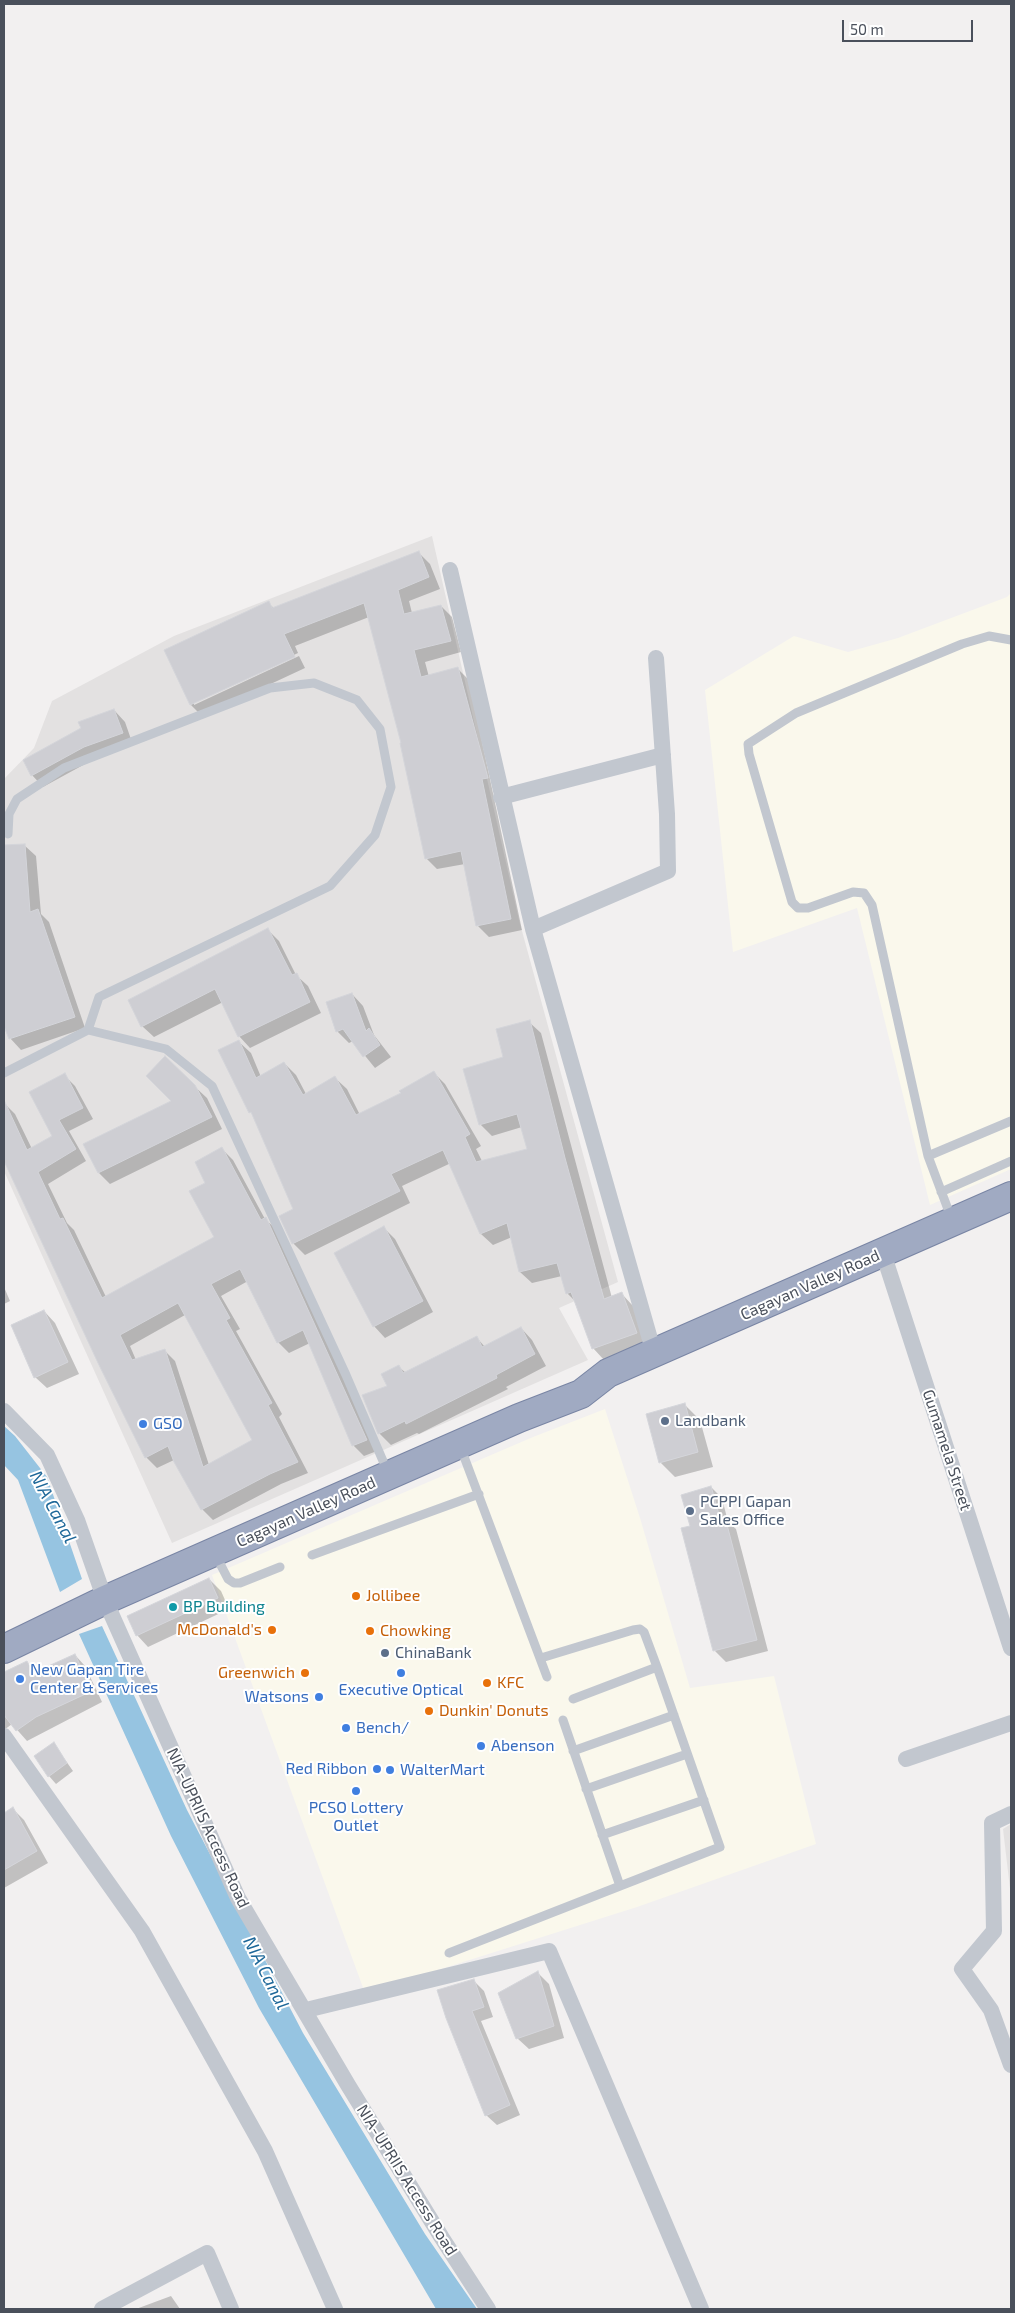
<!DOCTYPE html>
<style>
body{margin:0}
#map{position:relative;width:1015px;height:2313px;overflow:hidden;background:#f2f0f0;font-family:"Exo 2",sans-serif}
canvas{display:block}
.frame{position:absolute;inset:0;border:5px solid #4a505b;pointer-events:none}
.scale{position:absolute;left:842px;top:20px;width:131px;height:22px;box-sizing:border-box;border:2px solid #4a505b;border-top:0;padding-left:6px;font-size:15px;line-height:18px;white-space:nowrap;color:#4a505b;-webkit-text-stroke:4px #fff;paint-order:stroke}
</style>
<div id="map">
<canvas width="1015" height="2313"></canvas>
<div class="frame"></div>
<div class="scale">50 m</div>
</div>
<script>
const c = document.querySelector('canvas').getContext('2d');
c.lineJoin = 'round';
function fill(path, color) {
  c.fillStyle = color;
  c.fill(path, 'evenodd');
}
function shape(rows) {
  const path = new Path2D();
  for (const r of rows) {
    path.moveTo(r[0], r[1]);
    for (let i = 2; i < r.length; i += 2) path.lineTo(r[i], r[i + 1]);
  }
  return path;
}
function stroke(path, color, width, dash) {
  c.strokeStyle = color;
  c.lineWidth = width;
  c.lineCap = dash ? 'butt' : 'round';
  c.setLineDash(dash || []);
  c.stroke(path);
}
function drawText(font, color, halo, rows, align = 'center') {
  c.font = font + ' "Exo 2",sans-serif';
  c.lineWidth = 4;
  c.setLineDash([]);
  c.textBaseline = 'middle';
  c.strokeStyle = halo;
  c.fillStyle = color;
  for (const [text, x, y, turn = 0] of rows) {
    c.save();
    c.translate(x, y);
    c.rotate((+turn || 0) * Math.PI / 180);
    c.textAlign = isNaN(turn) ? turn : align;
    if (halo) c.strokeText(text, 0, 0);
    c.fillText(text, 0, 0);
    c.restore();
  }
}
const commercial = shape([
 [1011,593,1011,1169,930,1205,857,908,733,952,705,690,794,636,848,652,898,638,1007,597],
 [605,1409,640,1518,690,1688,774,1676,816,1844,637,1907,365,1993,212,1575,533,1437]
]);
const education = shape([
 [432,536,519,920,618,1282,559,1308,588,1360,172,1543,4,1171,4,779,34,748,52,701,174,636],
 [1011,1824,1011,1897,1003,1829]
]);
const water = shape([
 [4,1426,15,1436,47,1477,82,1579,60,1592,18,1480,4,1465],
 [102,1626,187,1810,303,2033,425,2234,477,2309,436,2309,259,2008,171,1836,79,1634]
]);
const shadow = shape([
 [418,552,430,564,440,589,409,601,412,613,441,606,452,617,461,652,425,662,429,677,458,669,469,680,522,930,489,937,478,926,465,864,437,869,426,858,403,744,369,617,295,646,298,653,194,702,194,705,299,656,305,668,202,716,191,705,166,651,268,603,275,609],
 [114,710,125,722,133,745,96,758,43,787,32,775],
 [24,845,36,856,41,914,49,922,85,1028,21,1050,10,1038,4,1023,4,847],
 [268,930,279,941,296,975,308,986,321,1013,250,1048,239,1036,223,1002,154,1037,142,1026],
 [352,994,363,1006,374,1035,391,1057,375,1068,353,1041,349,1043,337,1031],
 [529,1022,541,1033,612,1298,622,1294,633,1306,647,1344,604,1360,593,1348,576,1302,567,1293,562,1276,532,1283,520,1272,512,1237,493,1245,481,1234,451,1163,402,1186,410,1203,305,1255,293,1243,295,1210,254,1117,220,1050,239,1042,251,1053,261,1077,284,1063,296,1075,306,1094,335,1078,347,1089,360,1115,402,1094,433,1072,445,1084,481,1146,476,1149,482,1161,528,1150,522,1127,492,1136,480,1124,505,1058],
 [64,1075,75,1086,93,1119,69,1131,86,1161,48,1184,67,1223,74,1230,106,1297,215,1237,207,1183,222,1149,233,1160,265,1219,277,1230,377,1451,364,1456,353,1445,310,1343,289,1353,278,1342,248,1281,221,1296,240,1329,236,1331,282,1414,279,1417,308,1473,281,1484,213,1520,202,1509,174,1460,157,1468,146,1457,4,1160,4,1103,15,1114,32,1149,54,1136],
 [185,1315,254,1441,209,1465,175,1361,164,1350,136,1360,130,1346],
 [194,1086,207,1098,222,1129,110,1184,99,1173,85,1144,173,1101],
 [384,1228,395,1239,433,1312,385,1338,374,1326],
 [4,1287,10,1301,4,1304],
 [44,1311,55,1323,79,1374,47,1388,35,1377],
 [521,1328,532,1340,546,1366,506,1387,508,1389,419,1434,417,1433,391,1445,379,1433,389,1386,399,1367,406,1373,477,1338,485,1347],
 [685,1405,700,1420,713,1467,675,1477,660,1462],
 [711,1487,722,1498,728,1522,736,1529,768,1651,726,1662,715,1651,683,1529,692,1527],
 [209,1579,221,1591,229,1609,148,1647,137,1635],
 [75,1655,85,1666,102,1702,27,1741,12,1724,4,1730,4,1673,26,1662,37,1673],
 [54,1744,73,1771,56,1784,49,1776],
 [13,1809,24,1820,48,1863,4,1888,4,1814],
 [538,1973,549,1984,564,2038,529,2049,517,2038],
 [474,1981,484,1991,493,2017,481,2021,520,2115,497,2125,486,2115,447,2018],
 [171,2296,180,2309,136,2309]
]);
const building = shape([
 [419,551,429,577,398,590,404,614,441,605,451,641,414,650,421,677,458,667,488,778,482,779,511,919,476,926,461,851,425,859,400,743,401,743,364,603,284,634,295,657,190,705,164,650,269,601,272,608,419,551],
 [114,709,123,733,84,747,31,776,23,760,81,728,78,722,114,709],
 [25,844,30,912,38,909,75,1017,9,1039,4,1026,4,845,25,844],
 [268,928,292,975,297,973,310,1002,238,1037,215,989,141,1027,128,1000,268,928],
 [352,993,366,1031,369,1028,380,1045,363,1057,343,1029,336,1032,326,1002,352,993],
 [530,1020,565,1158,604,1299,622,1292,637,1333,592,1349,571,1292,566,1294,557,1263,519,1272,507,1223,480,1234,443,1150,391,1174,400,1191,292,1244,279,1216,293,1209,251,1112,249,1113,218,1050,239,1040,256,1078,284,1062,303,1095,335,1076,356,1115,401,1093,399,1091,434,1071,470,1134,465,1137,476,1162,527,1149,517,1114,479,1125,463,1069,503,1057,496,1029,530,1020],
 [165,1056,195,1085,212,1117,98,1173,83,1144,171,1101,146,1076,165,1056],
 [65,1073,83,1108,59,1120,76,1149,38,1172,60,1219,63,1218,102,1298,214,1237,189,1191,205,1183,195,1162,222,1147,261,1220,266,1217,367,1440,352,1446,303,1330,277,1343,240,1269,211,1284,230,1318,226,1320,272,1403,268,1405,298,1462,270,1474,201,1510,174,1462,168,1446,145,1458,99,1365,4,1161,4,1100,27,1150,52,1136,29,1092,65,1073],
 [178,1303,252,1440,203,1467,165,1349,132,1360,120,1335,178,1303],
 [384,1226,423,1301,373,1327,334,1253,384,1226],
 [44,1310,68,1362,34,1378,11,1325,44,1310],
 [521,1327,535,1354,496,1375,497,1378,406,1424,405,1421,378,1434,362,1395,387,1386,381,1374,399,1365,403,1373,477,1336,482,1347,521,1327],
 [685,1403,698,1452,659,1463,646,1414,685,1403],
 [711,1486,720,1518,725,1517,757,1640,713,1651,681,1528,690,1526,681,1495,711,1486],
 [209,1578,218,1598,136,1636,127,1616,209,1578],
 [75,1654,92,1691,36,1717,16,1731,4,1715,4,1672,27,1661,33,1673,75,1654],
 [54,1742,67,1763,48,1777,34,1756,54,1742],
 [13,1807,37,1851,4,1870,4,1813,13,1807],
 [538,1971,554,2026,516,2039,498,1993,538,1971],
 [474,1979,484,2007,472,2011,510,2105,485,2116,446,2018,437,1990,474,1979]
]);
const service = shape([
 [8,834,9,814,17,799,64,768,270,688,314,683,357,700,380,729,391,787,375,835,330,886,99,997,88,1030],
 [4,1073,88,1030,166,1049,212,1086,346,1375,383,1461],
 [928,1156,1011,1121],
 [941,1192,1011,1161],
 [952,1220,928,1156,872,905,864,893,853,892,808,908,798,908,792,902,749,754,748,744,796,713,962,644,989,636,1011,640],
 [460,1446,547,1677],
 [215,1554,228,1579,234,1583,240,1583,280,1567],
 [312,1555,479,1494],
 [541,1658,633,1630,640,1629,644,1632,657,1667,573,1699],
 [573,1751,674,1715],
 [586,1789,687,1754],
 [602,1835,704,1800],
 [620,1886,720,1847,657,1667],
 [449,1953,620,1886,563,1720]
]);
const minor = shape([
 [450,570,533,929,654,1353],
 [501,797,663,755],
 [533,929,668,871,667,814,656,658],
 [883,1253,1011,1648],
 [4,1411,47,1455,77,1520,105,1600,238,1898,348,2085,442,2238,488,2309],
 [4,1736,142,1931,265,2151,335,2309],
 [906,1759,1011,1723],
 [1011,1814,992,1823,994,1931,962,1969,991,2010,1011,2065],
 [306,2010,549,1951,701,2309],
 [102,2309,207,2253,231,2309]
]);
const trunk = shape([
 [4,1649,105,1600,214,1552,519,1418,581,1394,608,1373,1011,1196]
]);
const markers = [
 [665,1421,5,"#5c6f8a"],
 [143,1424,5,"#3f7fe0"],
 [690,1511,5,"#5c6f8a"],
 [356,1596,5,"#e8710a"],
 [173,1607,5,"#0f9aa8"],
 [272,1630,5,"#e8710a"],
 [370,1631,5,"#e8710a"],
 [385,1653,5,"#5c6f8a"],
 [305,1673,5,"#e8710a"],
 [401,1673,5,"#3f7fe0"],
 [20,1679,5,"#3f7fe0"],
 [487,1683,5,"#e8710a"],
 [319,1697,5,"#3f7fe0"],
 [429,1711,5,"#e8710a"],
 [346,1728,5,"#3f7fe0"],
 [481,1746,5,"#3f7fe0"],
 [377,1769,5,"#3f7fe0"],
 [390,1770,5,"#3f7fe0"],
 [356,1791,5,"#3f7fe0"]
];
const streetNames = [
 ["Cagayan Valley Road",810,1285,-24],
 ["Gumamela Street",947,1450,72],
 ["Cagayan Valley Road",306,1512,-24],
 ["NIA-UPRIIS Access Road",208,1828,65],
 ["NIA-UPRIIS Access Road",407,2180,58]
];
const serviceNames = [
 ["Landbank",675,1421],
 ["PCPPI Gapan",700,1502],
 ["Sales Office",700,1520],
 ["ChinaBank",395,1653]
];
const shopNames = [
 ["GSO",153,1424],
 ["New Gapan Tire",30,1670],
 ["Center & Services",30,1688],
 ["Executive Optical",401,1690,"center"],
 ["Watsons",309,1697,"right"],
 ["Bench/",356,1728],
 ["Abenson",491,1746],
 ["Red Ribbon",367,1769,"right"],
 ["WalterMart",400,1770],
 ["PCSO Lottery",356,1808,"center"],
 ["Outlet",356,1826,"center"]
];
const foodNames = [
 ["Jollibee",366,1596],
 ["McDonald's",262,1630,"right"],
 ["Chowking",380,1631],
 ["Greenwich",295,1673,"right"],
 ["KFC",497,1683],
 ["Dunkin' Donuts",439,1711]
];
const cultureNames = [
 ["BP Building",183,1607]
];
const waterNames = [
 ["NIA Canal",53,1507,62],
 ["NIA Canal",266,1973,63]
];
fill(commercial, '#faf8ec');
fill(education, '#e3e1e1');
fill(water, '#96c4e1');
fill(shadow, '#0003');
fill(building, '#ceced3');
stroke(building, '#d4d5da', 1);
stroke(trunk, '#7985a4', 30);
stroke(service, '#c2c7cf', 9);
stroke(minor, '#c2c7cf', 16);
stroke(trunk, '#a0aac2', 28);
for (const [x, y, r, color] of markers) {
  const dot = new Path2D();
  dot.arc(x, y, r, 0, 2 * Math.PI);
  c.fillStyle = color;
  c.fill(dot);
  stroke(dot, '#fff', 2);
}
drawText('16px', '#4a505b', '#fff', streetNames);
drawText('16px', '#4e5e75', '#fff', serviceNames, 'left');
drawText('16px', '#366cbe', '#fff', shopNames, 'left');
drawText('16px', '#c56008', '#fff', foodNames, 'left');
drawText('16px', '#0d838f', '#fff', cultureNames, 'left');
drawText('italic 18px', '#1e6899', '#fff', waterNames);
</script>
